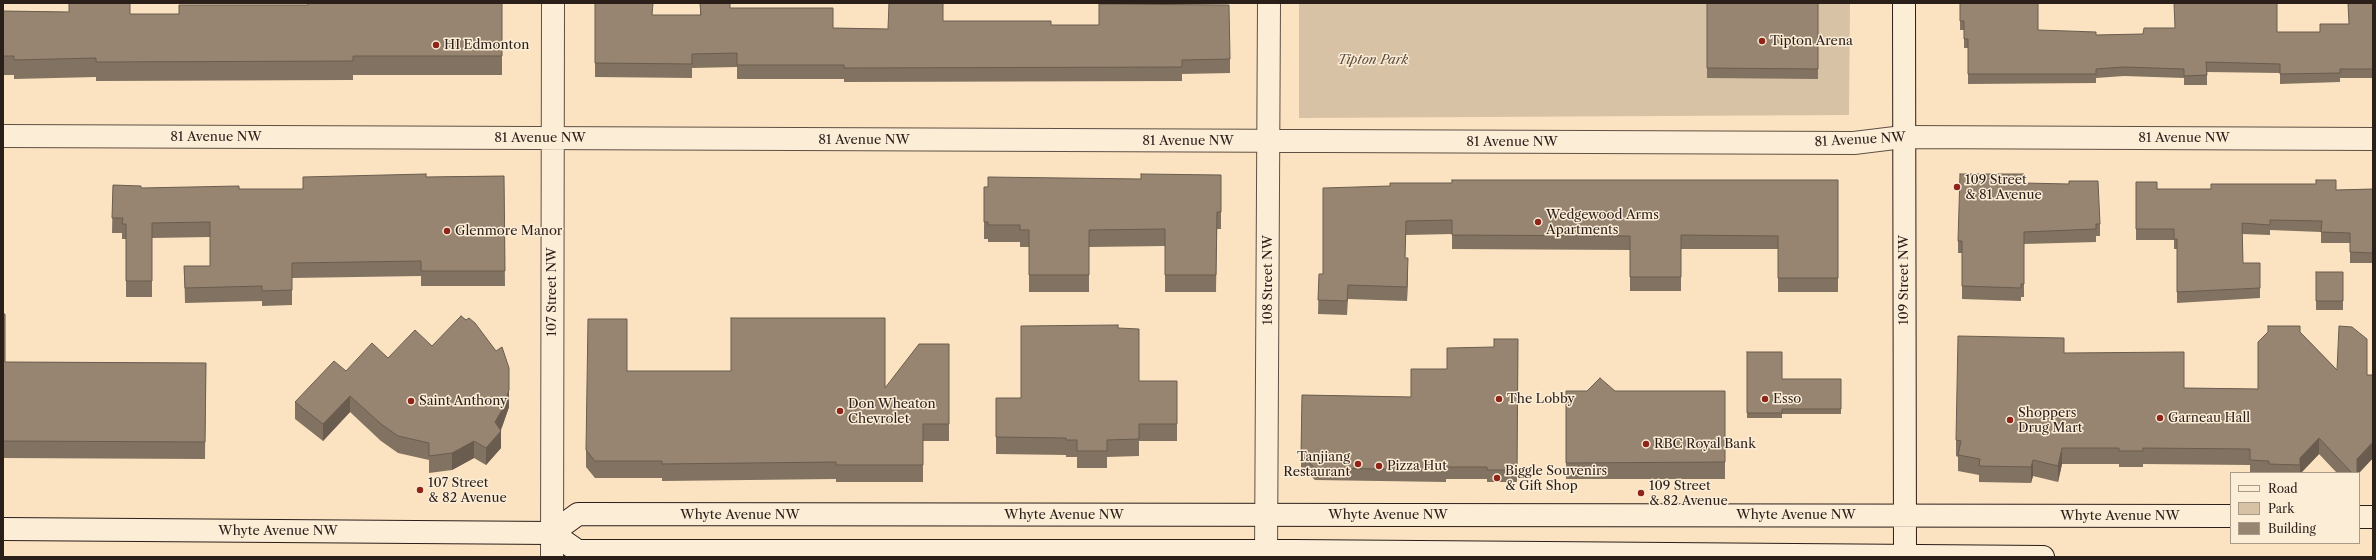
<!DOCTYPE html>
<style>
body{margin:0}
#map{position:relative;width:2376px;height:560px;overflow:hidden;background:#fbe3c1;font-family:"Libre Caslon Text",serif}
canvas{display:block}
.frame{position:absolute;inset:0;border:4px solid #2b1f1a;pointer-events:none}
.legend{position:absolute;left:2230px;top:472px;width:130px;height:72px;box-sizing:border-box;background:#fcedd7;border:1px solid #a89b8b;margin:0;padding:5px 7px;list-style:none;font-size:12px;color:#2b1f1a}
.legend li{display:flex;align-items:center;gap:8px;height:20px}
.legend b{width:20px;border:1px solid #a89b8b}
</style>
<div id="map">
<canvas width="2376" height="560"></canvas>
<div class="frame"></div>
<ul class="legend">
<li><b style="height:5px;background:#fcedd7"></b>Road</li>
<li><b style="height:11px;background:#d8c2a5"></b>Park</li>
<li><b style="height:11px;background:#978571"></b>Building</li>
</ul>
</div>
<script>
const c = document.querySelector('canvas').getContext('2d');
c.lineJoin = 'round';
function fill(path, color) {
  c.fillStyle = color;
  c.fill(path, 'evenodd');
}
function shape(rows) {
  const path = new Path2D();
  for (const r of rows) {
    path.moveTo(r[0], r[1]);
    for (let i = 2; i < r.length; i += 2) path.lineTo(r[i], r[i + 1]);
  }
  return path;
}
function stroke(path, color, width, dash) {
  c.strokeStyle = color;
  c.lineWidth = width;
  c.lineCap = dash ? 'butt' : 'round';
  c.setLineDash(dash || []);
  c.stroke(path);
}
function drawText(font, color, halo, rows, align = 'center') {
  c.font = font + ' "Libre Caslon Text",serif';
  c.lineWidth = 3;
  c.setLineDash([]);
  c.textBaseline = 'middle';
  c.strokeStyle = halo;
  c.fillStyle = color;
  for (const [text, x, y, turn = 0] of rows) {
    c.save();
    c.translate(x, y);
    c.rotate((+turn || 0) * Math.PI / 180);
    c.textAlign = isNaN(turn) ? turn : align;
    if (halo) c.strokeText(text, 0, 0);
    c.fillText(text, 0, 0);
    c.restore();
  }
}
const green = shape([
 [1299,3,1850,3,1849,115,1299,118]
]);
const minor = shape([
 [3,136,1854,143,1903,137,2373,139],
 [552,557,553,3],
 [1266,557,1269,3]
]);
const secondary = shape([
 [1904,3,1905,557],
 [2359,517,2373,517],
 [3,529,552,533,578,551,1295,551,2043,557],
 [552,533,578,514,2231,516]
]);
const wall = shape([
 [502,3,502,75,353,75,353,80,96,81,96,77,14,79,14,75,3,75,3,11,69,12,130,14,179,14,308,5],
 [595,3,653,15,700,15,700,3,730,3,730,8,833,28,888,29,943,21,1051,25,1230,59,1230,73,1182,74,1182,81,844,82,844,79,737,79,737,67,692,68,692,78,595,77],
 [1707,3,1818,3,1818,79,1707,78],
 [1960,3,2038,30,2096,35,2320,32,2349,24,2373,3,2373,78,2340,78,2340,82,2280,84,2280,73,2207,72,2207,85,2184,85,2184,78,2124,76,2096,78,2096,83,1968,84,1968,48,1964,48,1964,30,1960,30],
 [1221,175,1221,229,1217,229,1216,292,1165,292,1165,246,1089,247,1089,292,1029,292,1029,247,1020,247,1020,242,988,242,988,239,984,239,984,187],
 [504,176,505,286,421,286,421,276,292,278,292,305,262,306,262,301,185,303,184,266,210,266,210,237,152,238,152,297,126,297,126,239,122,239,122,233,112,233,113,185,141,188,239,189,303,189,426,177],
 [1838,180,1838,292,1778,292,1778,249,1681,249,1681,291,1630,291,1630,250,1452,249,1452,234,1406,235,1405,258,1408,272,1407,301,1348,299,1347,315,1318,314,1319,274,1323,274,1390,186,1452,183],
 [2136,182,2157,189,2336,190,2373,189,2373,263,2350,263,2350,243,2321,243,2321,232,2270,230,2270,235,2242,234,2243,263,2260,263,2260,298,2177,303,2177,249,2174,249,2174,240,2136,240],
 [2024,183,2100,224,2100,236,2096,236,2096,242,2024,244,2024,297,2021,297,2021,301,1962,299,1962,253,1958,253,1958,241],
 [2316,272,2343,272,2343,310,2316,310],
 [3,314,5,362,206,363,205,459,3,458],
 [2300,332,2337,370,2367,375,2373,375,2373,458,2359,473,2337,473,2319,454,2301,473,2250,473,2250,465,2143,464,2143,467,2119,467,2119,464,2062,464,2058,482,2033,476,2031,483,1979,482,1979,475,1958,471,1958,457,1956,456,1956,440,2184,388,2258,389],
 [1518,339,1517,482,1487,482,1487,479,1446,479,1446,482,1315,480,1301,467,1302,395,1411,397,1447,369,1494,347],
 [949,344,949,441,923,441,923,482,836,482,836,479,662,481,662,478,595,478,586,467,586,450,627,371,885,388],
 [432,346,509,407,502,427,501,430,501,448,486,465,474,458,452,470,429,473,429,460,398,453,381,441,350,412,323,441,295,419,295,402,346,371,388,358],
 [1747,352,1782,379,1841,379,1841,414,1782,414,1782,418,1747,418],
 [1139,381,1177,381,1177,441,1139,441,1139,456,1107,457,1107,468,1077,468,1077,457,1066,457,1066,455,996,454,996,398,1021,398],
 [1566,391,1725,391,1725,479,1566,479]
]);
const shadedWall = shape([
 [1408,258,1408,272,1407,301,1407,287],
 [509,390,509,407,502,427,497,436,501,431,501,448,486,465,486,448,495,422],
 [350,396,350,412,323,441,323,424],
 [2319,438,2319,454,2301,473,2300,473,2300,458],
 [474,441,474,458,452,470,452,453],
 [2373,442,2373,458,2359,473,2357,473,2357,459],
 [2062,448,2062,464,2058,482,2058,466],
 [2033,460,2033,476,2031,483,2031,467]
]);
const building = shape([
 [69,3,130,3,130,14,179,14,179,5,308,5,308,3,502,3,502,56,353,56,353,61,96,62,96,58,14,60,14,56,3,56,3,11,69,12,69,3],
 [595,3,653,3,652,15,701,15,700,3,730,3,730,8,833,8,833,28,888,29,889,3,943,3,943,21,1051,21,1051,25,1099,25,1099,4,1229,5,1230,59,1182,60,1182,67,844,68,844,65,737,65,737,53,692,54,692,64,595,63,595,3],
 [1707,3,1818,3,1818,69,1707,68,1707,3],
 [1960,3,2038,3,2038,30,2096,32,2096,35,2143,34,2144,28,2175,28,2174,3,2277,3,2277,32,2320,32,2320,24,2349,24,2348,3,2373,3,2373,69,2340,69,2340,73,2280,74,2280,64,2206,62,2207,75,2184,76,2184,69,2124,67,2096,69,2096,74,1968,74,1968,39,1964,39,1964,21,1960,21,1960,3],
 [426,174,426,177,504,176,505,271,421,271,421,261,292,263,292,290,262,291,262,286,185,288,184,266,210,266,210,222,152,223,152,281,126,281,126,224,122,224,123,218,112,218,113,185,141,186,141,188,239,186,239,189,303,189,303,177,426,174],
 [1141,174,1221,175,1221,212,1217,212,1216,275,1165,275,1165,229,1089,230,1089,275,1029,275,1029,230,1020,230,1020,225,988,225,988,222,984,222,984,187,988,187,988,177,1141,179,1141,174],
 [1960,174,2024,174,2024,183,2069,184,2069,181,2098,181,2100,224,2096,224,2096,229,2024,232,2024,284,2021,284,2021,288,1962,286,1962,241,1958,241,1960,174],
 [1452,180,1838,180,1838,278,1778,278,1778,236,1681,235,1681,277,1630,277,1630,236,1452,235,1452,220,1406,221,1405,258,1408,258,1407,287,1348,285,1347,301,1318,300,1319,274,1323,274,1323,188,1390,186,1390,183,1452,183,1452,180],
 [2316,180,2336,180,2336,190,2373,189,2373,253,2350,252,2350,233,2321,232,2322,221,2270,220,2270,225,2242,223,2243,263,2260,263,2260,288,2177,292,2177,239,2174,239,2174,229,2136,229,2136,182,2157,182,2157,189,2211,189,2211,184,2316,184,2316,180],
 [2316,272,2343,272,2343,301,2316,301,2316,272],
 [3,314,5,314,5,362,206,363,205,442,3,441,3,314],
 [461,316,466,320,469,318,475,323,496,351,502,347,509,368,509,390,502,410,495,422,501,431,486,448,474,441,452,453,429,456,429,443,398,436,381,424,350,396,323,424,295,402,334,361,346,371,372,343,388,358,415,330,432,346,461,316],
 [731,318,885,318,885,388,919,344,949,344,949,424,923,424,923,465,836,465,836,462,662,464,662,461,595,461,586,450,588,319,627,319,627,371,731,371,731,318],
 [1118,325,1118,328,1139,329,1139,381,1177,381,1177,424,1139,424,1139,439,1107,440,1107,451,1077,451,1077,440,1066,440,1066,438,996,437,996,398,1021,398,1021,326,1118,325],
 [2268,326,2300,326,2300,332,2337,370,2339,326,2352,327,2367,339,2367,375,2373,375,2373,442,2357,459,2357,473,2352,473,2319,438,2300,458,2300,465,2269,464,2269,461,2250,460,2250,449,2143,448,2143,451,2119,451,2119,448,2062,448,2058,466,2033,460,2031,467,1979,466,1980,459,1958,455,1961,441,1956,440,1958,336,2064,338,2064,353,2184,352,2184,388,2258,389,2258,342,2268,332,2268,326],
 [1494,339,1518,339,1517,470,1487,470,1487,467,1446,467,1446,470,1315,468,1301,455,1302,395,1411,397,1411,369,1447,369,1447,348,1494,347,1494,339],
 [1747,352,1782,352,1782,379,1841,379,1841,409,1782,409,1782,413,1747,413,1747,352],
 [1600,378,1615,391,1725,391,1725,462,1566,463,1566,391,1587,391,1600,378]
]);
const markers = [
 [1762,41,4,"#8f2418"],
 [436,45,4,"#8f2418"],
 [1957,187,4,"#8f2418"],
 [1538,222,4,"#8f2418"],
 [447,231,4,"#8f2418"],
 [1499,399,4,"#8f2418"],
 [1765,399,4,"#8f2418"],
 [411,401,4,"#8f2418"],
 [840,411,4,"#8f2418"],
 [2160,418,4,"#8f2418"],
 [2010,420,4,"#8f2418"],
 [1646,444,4,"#8f2418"],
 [1358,464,4,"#8f2418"],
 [1379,466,4,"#8f2418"],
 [1497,478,4,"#8f2418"],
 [420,490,4,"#8f2418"],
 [1641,493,4,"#8f2418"]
];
const poiNames = [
 ["Tipton Arena",1770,41],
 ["HI Edmonton",444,45],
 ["109 Street",1965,180],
 ["& 81 Avenue",1965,195],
 ["Wedgewood Arms",1546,215],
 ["Apartments",1546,230],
 ["Glenmore Manor",455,231],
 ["The Lobby",1507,399],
 ["Esso",1773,399],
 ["Saint Anthony",419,401],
 ["Don Wheaton",848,404],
 ["Chevrolet",848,419],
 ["Shoppers",2018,413],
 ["Drug Mart",2018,428],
 ["Garneau Hall",2168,418],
 ["RBC Royal Bank",1654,444],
 ["Tanjiang",1350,457,"right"],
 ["Restaurant",1350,472,"right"],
 ["Pizza Hut",1387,466],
 ["Biggle Souvenirs",1505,471],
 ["& Gift Shop",1505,486],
 ["107 Street",428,483],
 ["& 82 Avenue",428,498],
 ["109 Street",1649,486],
 ["& 82 Avenue",1649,501]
];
const parkNames = [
 ["Tipton Park",1373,60]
];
const streetNames = [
 ["81 Avenue NW",216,137],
 ["81 Avenue NW",540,138],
 ["81 Avenue NW",2184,138],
 ["81 Avenue NW",864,140],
 ["81 Avenue NW",1860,140,-3],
 ["81 Avenue NW",1188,141],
 ["81 Avenue NW",1512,142],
 ["108 Street NW",1268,280,-90],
 ["109 Street NW",1904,280,-90],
 ["107 Street NW",552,292,-90],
 ["Whyte Avenue NW",740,515],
 ["Whyte Avenue NW",1064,515],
 ["Whyte Avenue NW",1388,515],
 ["Whyte Avenue NW",1796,515],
 ["Whyte Avenue NW",2120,516],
 ["Whyte Avenue NW",278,531]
];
fill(green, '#d8c2a5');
stroke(minor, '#5f5044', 24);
stroke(secondary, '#2b1f1a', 24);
stroke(minor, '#fcedd7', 22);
stroke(secondary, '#fcedd7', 22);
fill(wall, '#827261');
fill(shadedWall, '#6a5d4f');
fill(building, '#978571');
stroke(building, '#6a5d4f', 1);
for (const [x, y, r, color] of markers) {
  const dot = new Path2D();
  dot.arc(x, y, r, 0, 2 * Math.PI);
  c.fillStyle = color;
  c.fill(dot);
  stroke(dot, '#fcedd7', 1.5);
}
drawText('13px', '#2b1f1a', '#fcedd7', poiNames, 'left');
drawText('italic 13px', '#5f5044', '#fcedd7', parkNames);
drawText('13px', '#2b1f1a', '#fcedd7', streetNames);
</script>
